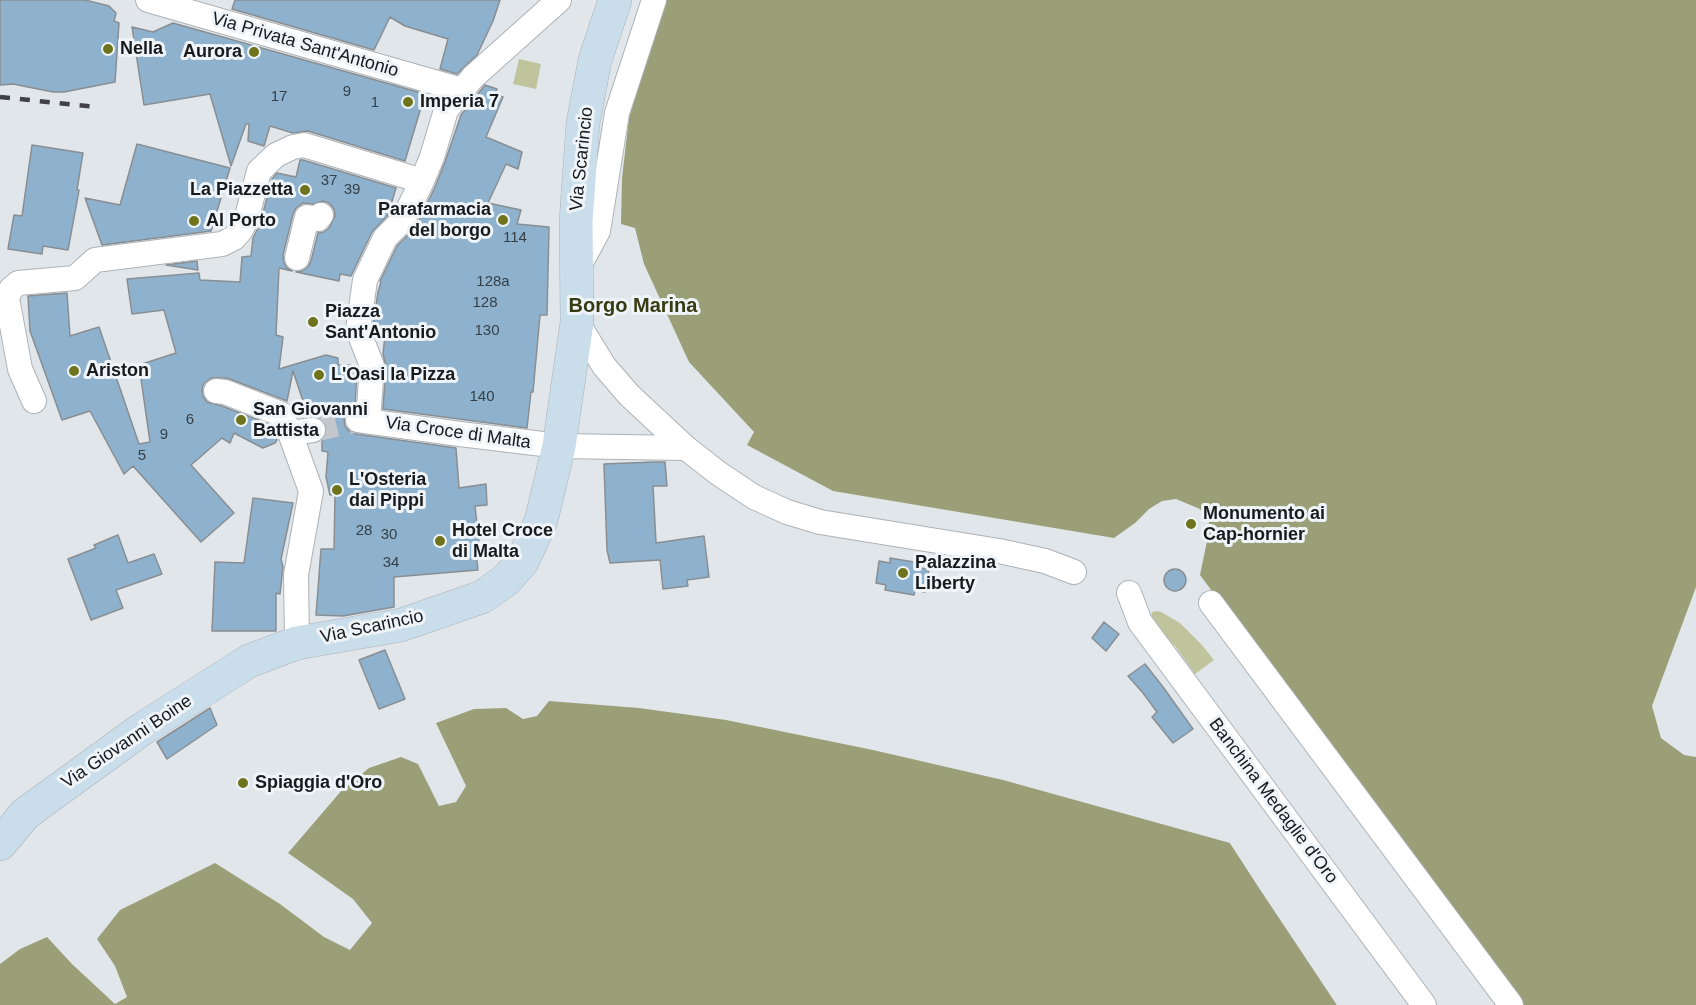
<!DOCTYPE html>
<style>
body{margin:0}
canvas{display:block;background:#e1e6eb}
</style>
<canvas width="1696" height="1005"></canvas>
<script>
const c = document.querySelector('canvas').getContext('2d');
c.lineJoin = 'round';
function fill(path, color) {
  c.fillStyle = color;
  c.fill(path, 'evenodd');
}
function shape(rows) {
  const path = new Path2D();
  for (const r of rows) {
    if (r.length === 3) {
      path.moveTo(r[0] + r[2], r[1]);
      path.arc(r[0], r[1], r[2], 0, 2 * Math.PI);
      continue;
    }
    path.moveTo(r[0], r[1]);
    for (let i = 2; i < r.length; i += 2) path.lineTo(r[i], r[i + 1]);
  }
  return path;
}
function stroke(path, color, width, dash) {
  c.strokeStyle = color;
  c.lineWidth = width;
  c.lineCap = dash ? 'butt' : 'round';
  c.setLineDash(dash || []);
  c.stroke(path);
}
function drawText(font, color, halo, rows, align = 'center') {
  c.font = font + ' Arial,sans-serif';
  c.lineWidth = 6;
  c.setLineDash([]);
  c.textBaseline = 'middle';
  c.strokeStyle = halo;
  c.fillStyle = color;
  for (const [text, x, y, turn = 0] of rows) {
    c.save();
    c.translate(x, y);
    c.rotate((+turn || 0) * Math.PI / 180);
    c.textAlign = isNaN(turn) ? turn : align;
    if (halo) c.strokeText(text, 0, 0);
    c.fillText(text, 0, 0);
    c.restore();
  }
}
const green = shape([
 [519,59,541,64,536,89,513,84],
 [1157,611,1161,612,1180,623,1201,644,1214,660,1195,674,1175,646,1158,630,1151,620,1152,612]
]);
const water = shape([
 [667,0,1696,0,1696,587,1652,706,1661,738,1684,755,1696,757,1696,1005,1522,1005,1200,575,1208,536,1209,521,1200,509,1176,499,1162,501,1149,509,1135,523,1114,538,833,491,747,445,754,432,689,362,644,264,635,228,621,224,622,178,629,118,649,45],
 [549,701,639,708,726,720,873,750,1003,780,1230,843,1337,1005,0,1005,0,964,20,949,47,937,72,964,115,1004,127,997,115,966,97,939,120,910,215,863,280,904,324,937,350,950,372,923,353,899,288,853,342,790,369,768,401,757,418,764,439,806,456,802,466,786,436,723,474,709,506,708,523,719,537,716]
]);
const pier = shape([
 [1232,841,1261,887,1340,1005,1337,1005,1259,888,1230,843]
]);
const building = shape([
 [0,0,85,0,109,6,116,13,114,21,119,23,115,82,64,92,53,92,13,84,0,85,0,0],
 [235,0,500,0,493,21,477,55,457,74,440,69,448,39,405,26,390,17,374,50,232,9,235,0],
 [173,23,425,94,405,161,308,131,293,133,270,126,264,146,248,141,249,124,246,124,231,166,210,94,144,105,132,27,153,32,173,23],
 [485,85,497,89,495,94,503,97,486,137,522,152,518,169,506,164,488,203,521,210,517,224,549,227,547,315,540,315,533,392,531,392,527,428,383,409,386,367,383,354,386,327,373,326,378,292,381,282,380,281,397,246,416,227,435,187,445,162,461,115,485,85],
 [137,144,230,168,211,231,102,245,85,198,120,205,137,144],
 [32,145,83,153,77,190,79,190,78,196,68,250,43,246,42,254,8,249,14,215,22,216,32,145],
 [300,160,303,160,396,188,388,215,372,232,351,276,340,274,339,281,296,272,302,271,308,267,311,261,318,233,324,232,329,228,335,216,334,209,329,203,323,201,313,204,303,203,296,208,293,214,283,255,284,263,287,268,292,271,279,268,276,335,283,337,279,369,326,355,338,358,338,365,351,365,354,369,357,369,355,406,347,411,344,419,345,426,349,431,356,434,456,448,459,488,486,484,487,505,475,506,479,543,475,543,478,570,394,577,394,607,343,616,316,615,321,549,334,549,335,494,330,495,326,477,328,452,322,451,322,441,326,435,327,428,324,421,319,417,314,416,314,412,313,416,308,416,293,371,287,401,227,378,211,378,204,383,202,389,203,396,207,402,222,406,271,425,277,440,275,443,263,448,234,433,230,443,222,438,191,465,234,513,201,542,133,466,124,474,90,411,62,420,30,331,28,296,67,293,70,336,99,327,139,444,150,442,139,365,176,353,164,310,132,314,127,279,199,273,200,280,240,282,242,257,251,256,253,238,260,224,272,179,277,173,296,177,300,160],
 [197,261,198,270,166,265,197,261],
 [653,462,665,462,667,486,653,486,656,543,704,536,709,577,687,580,688,586,663,589,660,560,610,563,607,550,604,464,653,462],
 [253,498,293,503,281,559,283,567,280,594,276,593,276,631,212,631,215,562,244,563,253,498],
 [118,535,128,563,154,554,162,574,116,590,123,608,91,620,68,559,96,548,94,545,118,535],
 [890,558,920,563,919,568,929,569,925,592,915,590,914,595,885,590,886,585,876,583,879,561,890,563,890,558],
 [1175,580,11],
 [1104,622,1119,634,1106,651,1092,638,1104,622],
 [385,650,405,699,379,709,359,660,385,650],
 [1145,664,1163,687,1193,729,1173,743,1152,717,1157,712,1143,693,1128,676,1145,664],
 [210,708,217,725,167,759,157,742,210,708]
]);
const streetTunnel = shape([
 [313,430,358,420]
]);
const street = shape([
 [148,0,462,90],
 [297,258,307,217,318,219,321,215],
 [578,268,598,231,617,113,654,0],
 [577,322,604,366,629,395,686,448,718,473,754,497,787,512,820,522,999,551,1045,561,1074,572],
 [216,391,225,392,281,414,290,433,311,491,296,575,297,643],
 [34,401,20,369,7,298,11,289,18,283,75,278,95,260,222,244,234,238,241,230,246,220,259,171,276,155,293,147,304,145,422,181],
 [358,420,460,434,559,446,686,448],
 [368,421,372,366,358,330,365,280,385,238,403,220,422,181,432,157,446,110,473,77,559,0],
 [290,433,313,430],
 [1129,593,1140,622,1424,1005],
 [1211,603,1511,1005]
]);
const secondary = shape([
 [0,844,25,814,142,729,249,661,297,643,401,625,482,597,506,580,522,562,541,521,559,446,577,322,576,221,583,123,595,60,615,0]
]);
const rail = shape([
 [0,97,96,107]
]);
const markers = [
 [108,49,6,"#6f741c"],
 [254,52,6,"#6f741c"],
 [408,102,6,"#6f741c"],
 [305,190,6,"#6f741c"],
 [503,220,6,"#6f741c"],
 [194,221,6,"#6f741c"],
 [313,322,6,"#6f741c"],
 [74,371,6,"#6f741c"],
 [319,375,6,"#6f741c"],
 [241,420,6,"#6f741c"],
 [337,490,6,"#6f741c"],
 [1191,524,6,"#6f741c"],
 [440,541,6,"#6f741c"],
 [903,573,6,"#6f741c"],
 [243,783,6,"#6f741c"]
];
const numberNames = [
 ["9",347,92],
 ["17",279,97],
 ["1",375,103],
 ["37",329,181],
 ["39",352,190],
 ["114",515,238],
 ["128a",493,282],
 ["128",485,303],
 ["130",487,331],
 ["140",482,397],
 ["6",190,420],
 ["9",164,435],
 ["5",142,456],
 ["28",364,531],
 ["30",389,535],
 ["34",391,563]
];
const streetNames = [
 ["Via Privata Sant'Antonio",305,45,16],
 ["Via Scarincio",582,159,-84],
 ["Via Croce di Malta",458,433,8],
 ["Via Scarincio",372,627,-12],
 ["Via Giovanni Boine",127,742,-34],
 ["Banchina Medaglie d'Oro",1273,801,53]
];
const poiNames = [
 ["Nella",120,49],
 ["Aurora",242,52,"right"],
 ["Imperia 7",420,102],
 ["La Piazzetta",293,190,"right"],
 ["Parafarmacia",491,210,"right"],
 ["del borgo",491,231,"right"],
 ["Al Porto",206,221],
 ["Piazza",325,312],
 ["Sant'Antonio",325,333],
 ["Ariston",86,371],
 ["L'Oasi la Pizza",331,375],
 ["San Giovanni",253,410],
 ["Battista",253,431],
 ["L'Osteria",349,480],
 ["dai Pippi",349,501],
 ["Monumento ai",1203,514],
 ["Cap-hornier",1203,535],
 ["Hotel Croce",452,531],
 ["di Malta",452,552],
 ["Palazzina",915,563],
 ["Liberty",915,584],
 ["Spiaggia d'Oro",255,783]
];
const neighbourhoodNames = [
 ["Borgo Marina",633,306]
];
fill(green, '#bfc49d');
fill(water, '#9b9f78');
fill(pier, '#e1e6eb');
fill(building, '#8eb2cd');
stroke(building, '#898e92', 1.5);
stroke(streetTunnel, '#c3c7cc', 24, [24, 12]);
stroke(street, '#adb2b6', 26);
stroke(secondary, '#adb2b6', 34);
stroke(street, '#fff', 24);
stroke(secondary, '#c9ddeb', 33);
stroke(rail, '#3f4144', 4.5, [10, 10]);
for (const [x, y, r, color] of markers) {
  const dot = new Path2D();
  dot.arc(x, y, r, 0, 2 * Math.PI);
  c.fillStyle = color;
  c.fill(dot);
  stroke(dot, '#eef4f8', 2);
}
drawText('15px', '#364048', null, numberNames);
drawText('18px', '#181a1c', '#eef4f8', streetNames);
drawText('bold 18px', '#181a1c', '#eef4f8', poiNames, 'left');
drawText('bold 20px', '#383a12', '#eef4f8', neighbourhoodNames);
</script>
